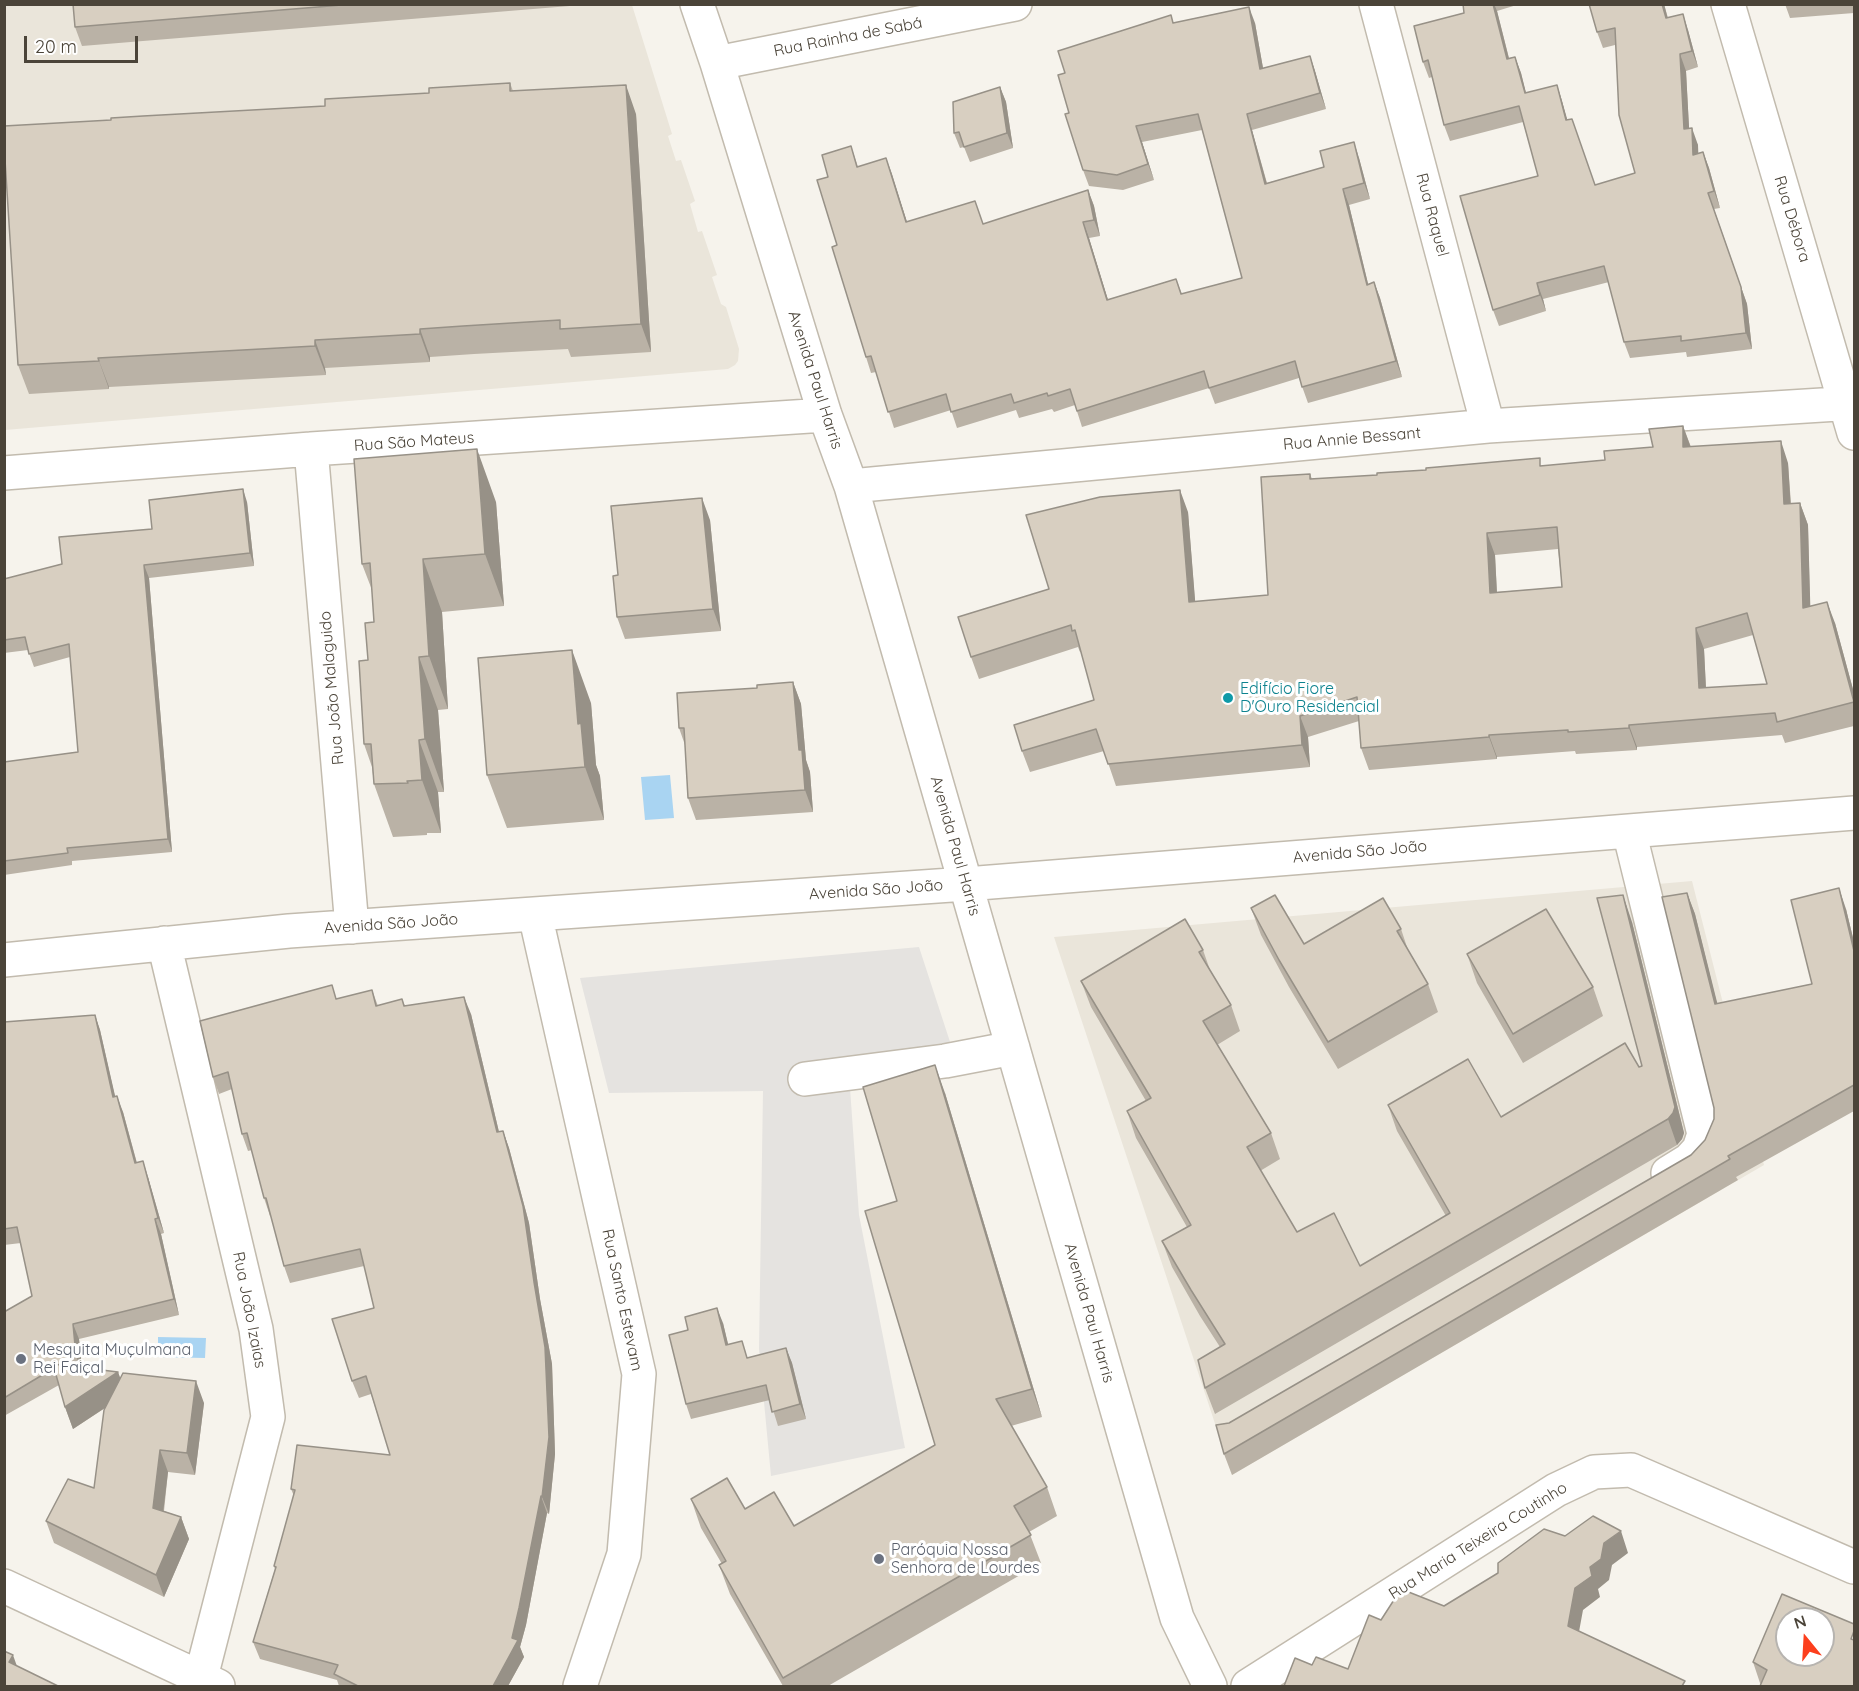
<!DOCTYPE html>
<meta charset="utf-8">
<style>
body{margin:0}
#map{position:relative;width:1859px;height:1691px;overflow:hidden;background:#f6f3ec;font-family:Quicksand,sans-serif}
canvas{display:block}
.frame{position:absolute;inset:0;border:6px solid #4b4439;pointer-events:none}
.north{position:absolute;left:1775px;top:1607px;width:60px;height:60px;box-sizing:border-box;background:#fff;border:2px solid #b7b4b0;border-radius:50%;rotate:342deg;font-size:16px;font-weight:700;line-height:24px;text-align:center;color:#4b4439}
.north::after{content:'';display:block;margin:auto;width:21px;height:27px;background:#fc3f1d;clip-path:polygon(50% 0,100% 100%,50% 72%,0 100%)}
.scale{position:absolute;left:24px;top:36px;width:114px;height:27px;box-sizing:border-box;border:3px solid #4b4439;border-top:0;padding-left:8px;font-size:18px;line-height:21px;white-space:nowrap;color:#4b4439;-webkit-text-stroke:4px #fff;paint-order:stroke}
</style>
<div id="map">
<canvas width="1859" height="1691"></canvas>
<div class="frame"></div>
<div class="north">N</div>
<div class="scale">20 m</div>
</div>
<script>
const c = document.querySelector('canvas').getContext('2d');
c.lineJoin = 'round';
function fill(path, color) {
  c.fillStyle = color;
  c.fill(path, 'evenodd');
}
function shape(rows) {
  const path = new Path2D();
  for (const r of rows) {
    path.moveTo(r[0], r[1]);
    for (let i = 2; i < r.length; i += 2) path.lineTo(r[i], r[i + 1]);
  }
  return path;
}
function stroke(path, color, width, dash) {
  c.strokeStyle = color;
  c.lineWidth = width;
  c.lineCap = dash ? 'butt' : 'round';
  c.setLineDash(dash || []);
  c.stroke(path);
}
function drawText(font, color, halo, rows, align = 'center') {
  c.font = font + ' Quicksand,sans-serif';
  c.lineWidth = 6;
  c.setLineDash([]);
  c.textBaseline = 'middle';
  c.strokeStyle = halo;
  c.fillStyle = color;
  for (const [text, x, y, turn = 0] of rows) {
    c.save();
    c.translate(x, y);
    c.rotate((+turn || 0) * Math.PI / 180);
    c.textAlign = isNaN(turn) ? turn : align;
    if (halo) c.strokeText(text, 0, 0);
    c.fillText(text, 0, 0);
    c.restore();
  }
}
const residential = shape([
 [5,5,632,5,672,134,668,136,676,161,681,160,695,201,690,204,698,232,702,231,717,275,712,277,721,304,726,307,739,349,738,361,735,365,728,369,5,430],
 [1692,881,1764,1165,1232,1475,1054,937]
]);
const parking = shape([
 [919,947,953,1051,850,1088,859,1215,905,1448,771,1476,759,1349,763,1091,609,1093,580,978]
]);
const water = shape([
 [670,775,674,818,645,820,641,777],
 [158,1337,206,1338,205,1358,158,1357]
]);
const minor = shape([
 [697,4,717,63,825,415,851,486,1177,1618,1210,1686],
 [1376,4,1488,426],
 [1728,4,1854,433],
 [717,63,1015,4],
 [311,449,352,927],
 [4,473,311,449,825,415],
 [851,486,1488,426,1854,403],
 [1629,831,1704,1134,1699,1149,1689,1160,1668,1173],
 [535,914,639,1374,624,1554,580,1686],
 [164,943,256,1329,268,1417,201,1677],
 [4,960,289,931,966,884,1854,813],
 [805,1079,945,1061,1013,1048],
 [4,1586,218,1686],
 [1248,1686,1556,1490,1594,1472,1631,1470,1854,1567]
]);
const wall = shape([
 [73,4,594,4,82,46,75,27],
 [1463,4,1520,4,1497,11,1509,58,1515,57,1521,73,1526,93,1557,85,1562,101,1567,120,1595,185,1635,173,1615,45,1603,48,1597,32,1589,4,1664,4,1668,18,1688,30,1698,67,1686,71,1689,129,1698,145,1698,153,1703,152,1709,168,1720,208,1714,209,1747,304,1752,349,1687,357,1686,352,1630,358,1624,342,1609,282,1543,299,1546,311,1499,326,1493,310,1538,176,1523,122,1450,141,1444,125,1432,77,1429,78,1423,62,1464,13],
 [1785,4,1854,4,1854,13,1790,18],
 [1174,23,1255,23,1263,68,1310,56,1315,71,1326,109,1252,130,1267,183,1359,158,1370,199,1349,205,1368,284,1374,282,1380,298,1402,377,1308,403,1299,378,1215,404,1209,388,1082,427,1075,405,1054,412,1052,409,1019,418,1016,410,957,428,951,410,894,428,876,372,871,373,866,357,837,245,828,177,851,146,858,167,886,158,907,222,983,224,1088,190,1094,206,1100,236,1089,238,1108,300,1176,279,1182,294,1242,278,1202,130,1142,142,1154,180,1123,190,1089,186,1083,170,1065,73],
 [510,83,513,91,636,114,651,352,571,357,568,349,474,354,430,357,430,362,325,368,326,375,109,387,109,389,29,394,18,365,111,120,325,106],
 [1000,87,1006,102,1013,148,970,162,964,147,960,148,954,133],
 [1683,426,1691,447,1788,463,1791,504,1800,503,1808,525,1810,606,1835,623,1854,693,1854,726,1785,743,1782,735,1637,747,1637,750,1576,754,1575,751,1497,757,1497,759,1369,770,1361,748,1359,721,1308,737,1310,767,1116,786,1104,751,1030,772,1022,751,1094,700,1081,652,1080,652,1078,647,979,679,971,657,1049,589,1188,512,1195,602,1268,595,1310,474,1312,479,1542,466,1605,460,1653,447],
 [1558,549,1562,587,1497,592,1495,555],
 [1753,635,1767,684,1706,688,1704,649],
 [247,502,254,566,149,578,172,852,72,861,72,865,4,875,4,762,78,752,70,657,34,667,28,650,4,653,4,579,62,564,152,529],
 [496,502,504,606,442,612,448,709,438,710,444,792,438,792,441,833,427,833,427,835,393,837,374,784,372,767,364,744,368,660,374,622,372,590,362,564],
 [710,520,721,631,625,639,617,617,618,575],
 [793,682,801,704,806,760,810,772,813,812,696,820,688,798,685,745,679,728,757,688],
 [591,703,596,765,600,776,604,820,507,828,487,775],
 [1687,893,1695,914,1717,1004,1812,984,1846,909,1854,942,1854,1111,1736,1177,1738,1180,1232,1475,1224,1454,1229,1423,1691,1155,1705,1140,1714,1119,1714,1108],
 [1251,908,1304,944,1401,929,1408,950,1428,984,1438,1012,1338,1069,1289,987,1261,935],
 [1632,922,1684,1133,1682,1139,1677,1145,1215,1414,1205,1388,1220,1347,1200,1316,1172,1267,1162,1241,1187,1227,1136,1138,1127,1111,1146,1101,1091,1007,1081,981,1203,950,1210,970,1231,1005,1240,1031,1217,1045,1271,1133,1280,1159,1260,1171,1297,1232,1360,1266,1446,1216,1397,1131,1388,1105,1501,1117,1642,1066],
 [1467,954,1593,987,1603,1016,1523,1063,1477,983],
 [372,990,378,1006,402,999,405,1006,471,1014,499,1132,503,1131,509,1148,529,1223,540,1299,552,1364,555,1454,549,1514,547,1513,526,1625,520,1647,524,1657,508,1686,339,1686,337,1680,260,1659,253,1642,275,1569,274,1566,294,1496,291,1489,390,1455,371,1394,359,1398,352,1381,374,1308,364,1266,290,1283,284,1266,271,1215,270,1216,264,1198,252,1150,248,1151,242,1134,232,1089,219,1094,213,1077,337,999],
 [95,1015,100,1030,115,1097,123,1112,137,1163,148,1177,164,1233,161,1234,179,1315,79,1339,82,1368,118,1372,120,1378,204,1403,195,1475,168,1472,164,1511,181,1517,189,1539,164,1597,54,1543,46,1521,94,1488,105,1408,73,1429,65,1407,59,1385,4,1416,4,1312,32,1296,21,1243,4,1245,4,1022],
 [945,1093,1042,1417,1011,1426,1047,1487,1057,1516,1029,1532,1041,1563,828,1686,783,1686,730,1594,719,1565,722,1564,701,1528,691,1499,745,1509,794,1526,935,1445,897,1201],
 [723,1323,728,1345,748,1358,786,1348,792,1363,806,1419,778,1426,770,1400,691,1419,686,1404],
 [1854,1624,1761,1684,1760,1683,1753,1662]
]);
const shadedWall = shape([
 [1493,4,1494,4,1497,11,1513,75,1507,59],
 [1662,4,1664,4,1672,35,1666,18],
 [1249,7,1255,23,1266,85,1260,69],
 [1683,14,1688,30,1698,67,1692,51],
 [1680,54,1686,71,1690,145,1684,129],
 [1310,56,1315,71,1326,109,1320,93],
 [1515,57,1521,73,1530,109,1525,93],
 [626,85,636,114,651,352,641,324],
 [1557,85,1562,101,1572,136,1566,120],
 [1000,87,1006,102,1013,148,1007,133],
 [1247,114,1252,130,1271,199,1265,184],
 [1136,126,1142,142,1154,180,1148,164],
 [1692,128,1698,145,1699,171,1693,155],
 [1354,142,1359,158,1370,199,1364,183],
 [1703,152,1709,168,1720,208,1714,191],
 [886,158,892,174,912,238,906,222],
 [1343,189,1349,205,1372,300,1367,285],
 [1088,190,1094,206,1100,236,1094,220],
 [1708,193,1747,304,1752,349,1746,333],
 [1083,222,1089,238,1113,316,1107,300],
 [1374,282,1380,298,1402,377,1396,361],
 [1537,283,1543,299,1546,311,1540,295],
 [420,329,430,357,430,362,420,334],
 [315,340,325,368,326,375,315,346],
 [98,358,109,387,109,389,99,361],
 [1683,426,1691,448,1683,447],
 [1781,441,1788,463,1792,526,1784,504],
 [477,449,496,502,504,606,485,554],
 [243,489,247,502,254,566,250,553],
 [1180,490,1188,512,1197,624,1189,602],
 [702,498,710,520,721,631,713,609],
 [1800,503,1808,525,1811,630,1803,608],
 [1487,533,1495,555,1498,615,1490,593],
 [423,559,442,612,448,709,429,656],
 [144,565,149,578,172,852,168,839],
 [1827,602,1835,623,1854,693,1854,700],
 [1696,628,1704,649,1707,710,1699,688],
 [572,650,591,703,596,765,600,776,604,820,585,767,578,724],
 [419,657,438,710,444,792,425,739],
 [793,682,801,704,806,760,810,772,813,812,805,790,799,750],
 [1300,716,1308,737,1310,767,1302,745],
 [1629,725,1637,747,1637,750,1629,728],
 [1489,735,1497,757,1497,759,1489,737],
 [419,740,438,792,441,833,422,780],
 [1839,888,1846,909,1854,942,1854,951],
 [1687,893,1695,914,1723,1026,1715,1004],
 [1623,895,1632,922,1684,1133,1682,1139,1677,1145,1668,1119],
 [464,997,471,1014,503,1149,497,1132],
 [95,1015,100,1030,119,1113,113,1097],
 [935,1065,945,1093,1042,1417,1032,1389],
 [117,1096,123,1112,141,1179,135,1163],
 [503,1131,509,1148,529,1223,540,1299,552,1364,555,1454,549,1514,542,1497,534,1282],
 [143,1161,148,1177,164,1233,158,1218],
 [155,1219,161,1234,179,1315,174,1299],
 [717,1308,723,1323,732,1360,726,1345],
 [73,1324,79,1339,82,1371,76,1356],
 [786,1348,792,1363,806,1419,800,1404],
 [118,1372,126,1394,73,1429,65,1407],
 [196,1381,204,1403,195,1475,187,1453],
 [160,1450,168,1472,161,1530,153,1508],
 [541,1496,547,1513,526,1625,520,1647,524,1657,508,1686,493,1686,512,1638],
 [181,1517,189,1539,164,1597,156,1575],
 [1621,1531,1628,1553,1612,1565,1609,1580,1598,1589,1600,1597,1583,1610,1576,1648,1568,1626,1575,1588,1590,1567,1604,1543],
 [13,1655,19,1672,9,1662]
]);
const building = shape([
 [73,4,354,4,75,27,73,4],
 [1463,4,1493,4,1507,59,1515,57,1525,93,1557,85,1566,120,1572,119,1595,185,1635,173,1619,115,1615,28,1597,32,1589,4,1662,4,1666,18,1683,14,1692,51,1680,54,1684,129,1692,128,1693,155,1703,152,1714,191,1708,193,1741,287,1746,333,1681,341,1681,336,1624,342,1604,266,1537,283,1540,295,1493,310,1460,196,1538,176,1519,106,1444,125,1428,60,1423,62,1414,26,1464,13,1463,4],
 [1249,7,1260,69,1310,56,1320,93,1247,114,1265,184,1324,167,1320,151,1354,142,1364,183,1343,189,1367,285,1374,282,1396,361,1302,387,1295,361,1209,388,1204,371,1077,411,1070,389,1048,396,1047,393,1014,403,1011,394,951,412,946,394,888,412,871,356,866,357,832,247,837,245,817,180,828,177,822,155,851,146,857,167,886,158,906,222,975,201,983,224,1088,190,1094,220,1083,222,1107,300,1176,279,1181,294,1242,278,1198,114,1136,126,1148,164,1117,175,1083,170,1065,114,1069,113,1058,75,1065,73,1058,51,1171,15,1173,23,1249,7],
 [510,83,510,91,626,85,641,324,560,329,560,320,463,326,420,329,420,334,315,340,315,346,98,358,99,361,18,365,4,144,4,126,111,120,111,118,143,116,325,106,325,99,429,93,429,88,510,83],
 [1000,87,1007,133,964,147,959,132,954,133,953,102,1000,87],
 [1683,426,1683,447,1781,441,1784,504,1800,503,1803,608,1827,602,1854,702,1777,722,1775,713,1629,725,1629,728,1568,732,1568,730,1489,735,1489,737,1361,748,1357,697,1300,716,1302,745,1108,764,1096,729,1022,751,1014,725,1094,700,1075,630,1072,631,1071,625,971,657,958,617,1049,589,1026,515,1100,497,1180,490,1189,602,1268,595,1261,477,1310,474,1310,479,1377,475,1377,473,1426,470,1426,468,1540,458,1540,466,1605,460,1604,451,1653,447,1649,429,1683,426],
 [1557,527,1562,587,1490,593,1487,533,1557,527],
 [1747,613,1767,684,1699,688,1696,628,1747,613],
 [477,449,485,554,423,559,429,656,419,657,425,739,419,740,422,780,407,781,408,783,374,784,371,744,364,744,359,661,368,660,365,623,374,622,370,563,362,564,354,459,477,449],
 [243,489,250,553,144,565,168,839,67,848,68,853,4,861,4,762,78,752,69,644,29,654,25,637,4,640,4,579,62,564,59,537,152,529,149,500,243,489],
 [702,498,713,609,617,617,613,576,618,575,611,506,702,498],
 [572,650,578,724,581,723,585,767,487,775,478,658,572,650],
 [793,682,799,750,802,750,805,790,688,798,684,728,679,728,677,693,757,688,757,685,793,682],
 [1839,888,1854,951,1854,1085,1728,1156,1730,1159,1224,1454,1216,1425,1229,1423,1691,1155,1705,1140,1714,1119,1714,1108,1662,897,1687,893,1715,1004,1812,984,1791,900,1839,888],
 [1275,895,1304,944,1383,898,1401,929,1397,931,1428,984,1328,1042,1279,960,1251,908,1275,895],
 [1623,895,1675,1107,1673,1113,1668,1119,1205,1388,1198,1360,1225,1344,1191,1290,1162,1241,1191,1225,1127,1111,1151,1098,1081,981,1185,919,1203,950,1199,952,1231,1005,1203,1021,1271,1133,1247,1147,1297,1232,1334,1213,1360,1266,1450,1213,1388,1105,1468,1059,1501,1117,1625,1043,1639,1067,1642,1066,1597,898,1623,895],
 [1546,909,1593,987,1513,1034,1467,954,1546,909],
 [332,985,336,999,372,990,376,1006,402,999,404,1006,464,997,497,1132,503,1131,523,1206,534,1282,545,1347,549,1437,542,1497,541,1496,519,1608,512,1638,518,1640,493,1686,358,1686,334,1674,338,1665,253,1642,276,1567,274,1566,295,1490,291,1489,297,1445,390,1455,366,1376,352,1381,332,1319,374,1308,360,1249,284,1266,266,1198,264,1198,247,1133,242,1134,228,1072,213,1077,200,1021,332,985],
 [95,1015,113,1097,117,1096,135,1163,143,1161,158,1218,155,1219,174,1299,73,1324,76,1356,60,1365,53,1364,54,1368,4,1398,4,1312,32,1296,17,1227,4,1229,4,1022,95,1015],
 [935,1065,1032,1389,996,1399,1047,1487,1014,1506,1031,1535,783,1678,719,1565,726,1561,691,1499,727,1478,745,1509,774,1492,794,1526,935,1445,865,1211,897,1201,863,1087,935,1065],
 [717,1308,726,1345,742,1341,747,1358,786,1348,800,1404,772,1412,766,1385,686,1404,669,1335,688,1330,685,1317,717,1308],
 [53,1364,118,1372,65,1407,53,1364],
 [123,1373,196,1381,187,1453,160,1450,153,1508,181,1517,156,1575,46,1521,68,1479,94,1488,104,1410,123,1373],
 [1593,1516,1621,1531,1604,1543,1601,1559,1590,1567,1592,1576,1575,1588,1568,1626,1685,1681,1682,1686,1284,1686,1295,1658,1312,1665,1316,1657,1348,1669,1369,1615,1381,1620,1401,1589,1444,1606,1498,1573,1498,1563,1544,1529,1565,1536,1593,1516],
 [1782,1594,1854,1624,1854,1631,1851,1639,1854,1640,1854,1686,1760,1686,1767,1670,1753,1662,1782,1594],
 [1787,1619,1823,1619,1823,1655,1787,1655,1787,1619],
 [4,1651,13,1655,9,1662,58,1686,4,1686,4,1651]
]);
const markers = [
 [1228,698,6,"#0f9aa8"],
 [21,1359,6,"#6b7280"],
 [879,1559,6,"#6b7280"]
];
const streetNames = [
 ["Rua Rainha de Sabá",848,37,-11],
 ["Rua Raquel",1432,215,75],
 ["Rua Débora",1792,219,73],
 ["Avenida Paul Harris",815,380,72],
 ["Rua Annie Bessant",1352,439,-5],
 ["Rua São Mateus",414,442,-4],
 ["Rua João Malaguido",332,688,-95],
 ["Avenida Paul Harris",955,846,74],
 ["Avenida São João",1360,852,-5],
 ["Avenida São João",876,890,-4],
 ["Avenida São João",391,924,-4],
 ["Rua Santo Estevam",622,1300,78],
 ["Rua João Izaias",249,1310,79],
 ["Avenida Paul Harris",1089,1313,74],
 ["Rua Maria Teixeira Coutinho",1478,1541,-32]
];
const cultureNames = [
 ["Edifício Fiore",1240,689],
 ["D'Ouro Residencial",1240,707]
];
const worshipNames = [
 ["Mesquita Muçulmana",33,1350],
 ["Rei Faiçal",33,1368],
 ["Paróquia Nossa",891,1550],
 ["Senhora de Lourdes",891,1568]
];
fill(residential, '#eae5da');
fill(parking, '#e5e3e0');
fill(water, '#a9d4f2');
stroke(minor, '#c2bbae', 36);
stroke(minor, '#fff', 33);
fill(wall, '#bab2a6');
fill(shadedWall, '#979187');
fill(building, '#d8cfc1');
stroke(building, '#979187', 1.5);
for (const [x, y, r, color] of markers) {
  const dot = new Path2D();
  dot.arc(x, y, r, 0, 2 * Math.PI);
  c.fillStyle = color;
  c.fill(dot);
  stroke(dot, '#fff', 2);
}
drawText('16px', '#4b4439', '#fff', streetNames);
drawText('16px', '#0d838f', '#fff', cultureNames, 'left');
drawText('16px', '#5b616d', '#fff', worshipNames, 'left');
</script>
